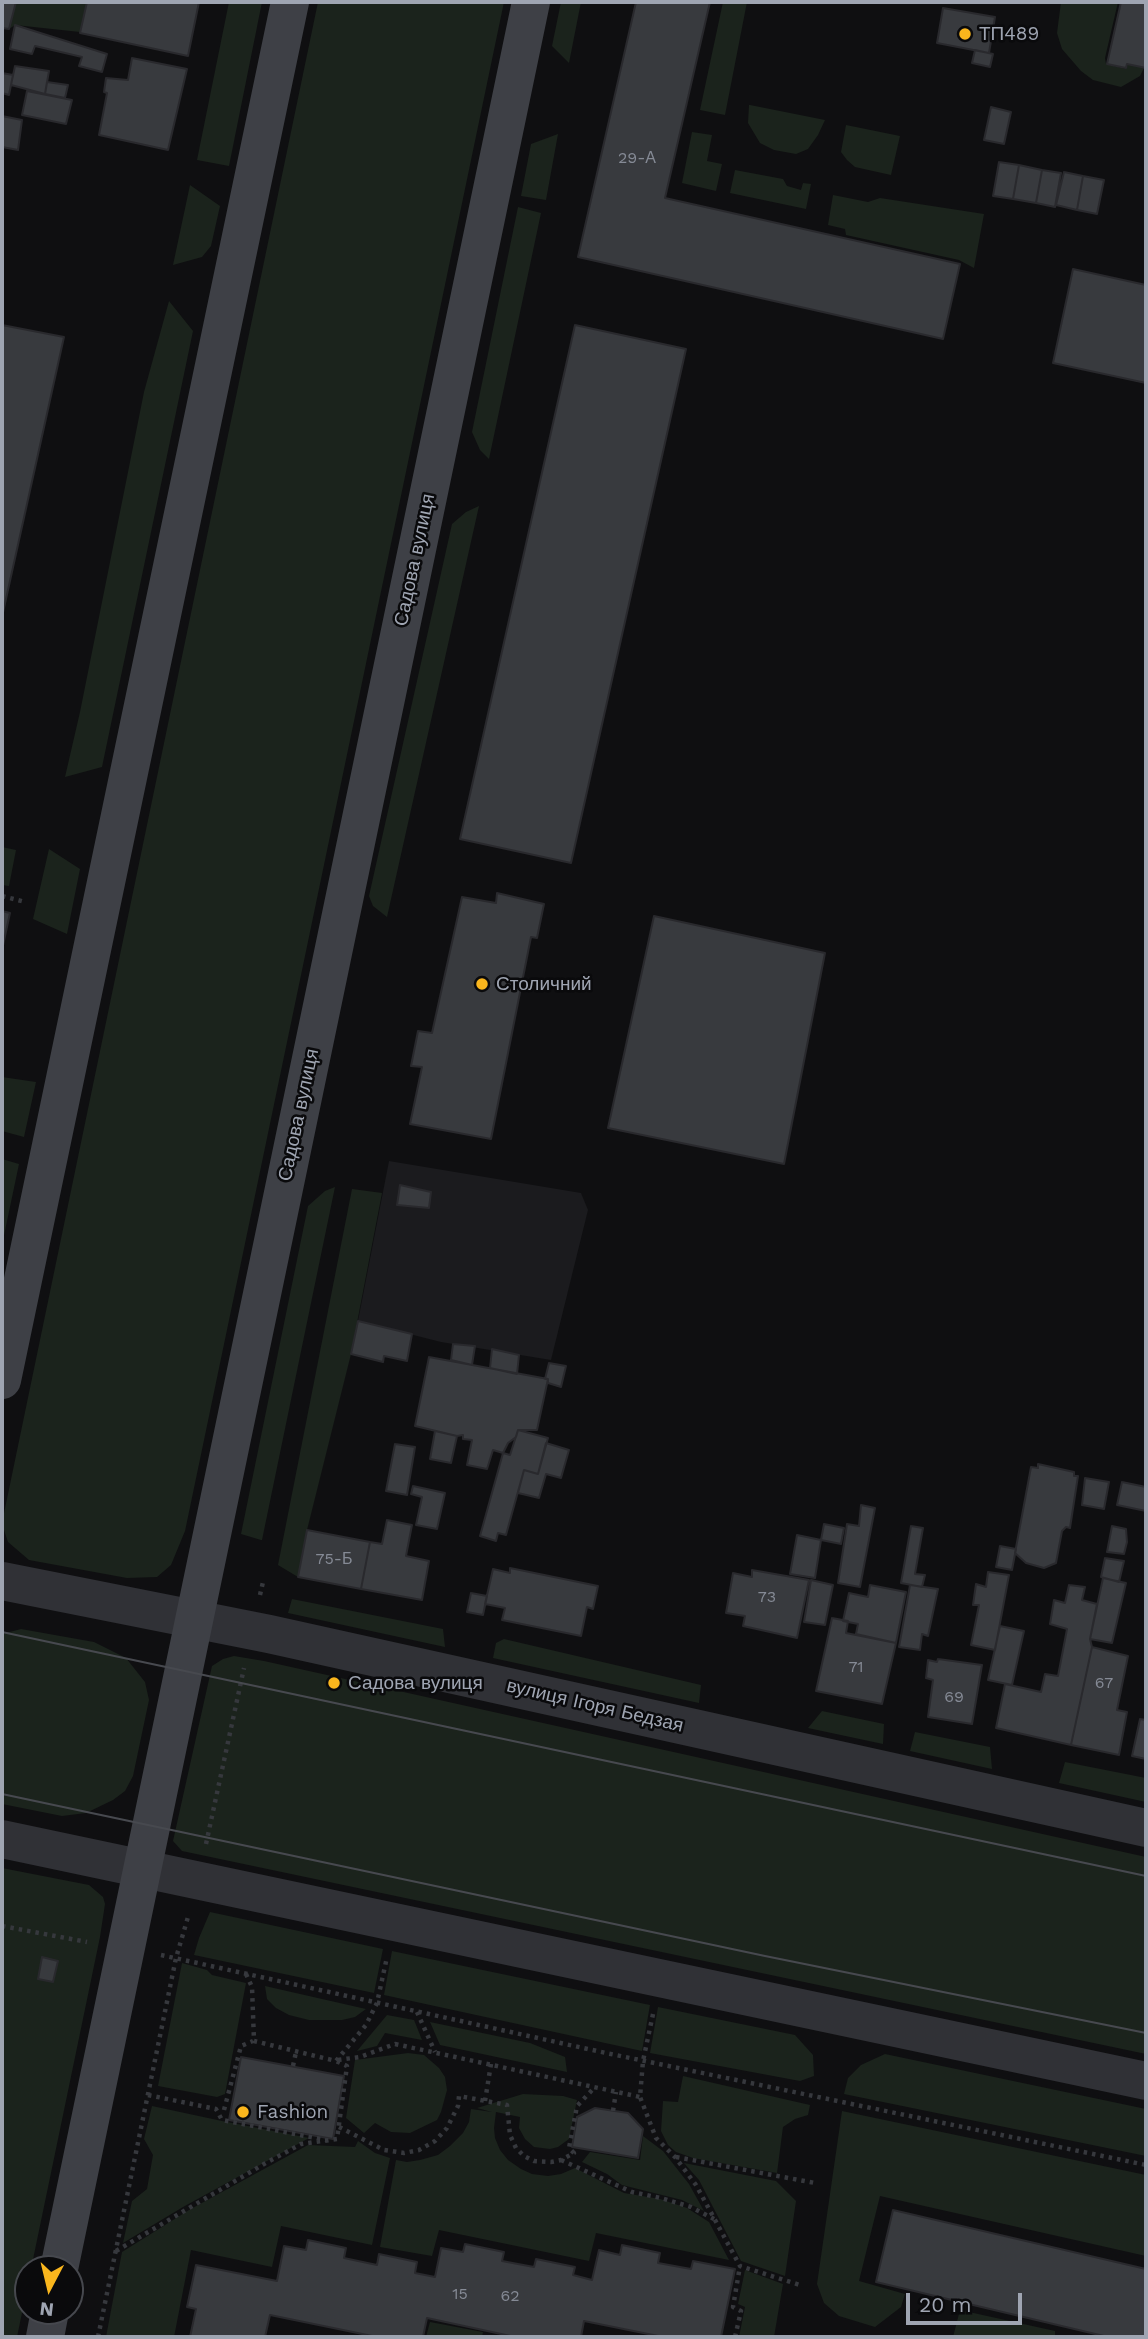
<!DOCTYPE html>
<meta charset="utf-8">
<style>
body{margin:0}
#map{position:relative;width:1148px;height:2339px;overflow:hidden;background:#0f0f11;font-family:"Work Sans",sans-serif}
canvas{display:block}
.frame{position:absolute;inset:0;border:4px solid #9fa5b2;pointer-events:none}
.north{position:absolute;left:14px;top:2255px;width:70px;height:70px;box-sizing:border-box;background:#0a0a0c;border:2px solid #46484e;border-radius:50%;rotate:187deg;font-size:19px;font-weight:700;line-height:28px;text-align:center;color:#9fa5b2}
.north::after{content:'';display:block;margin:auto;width:24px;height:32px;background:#fab61d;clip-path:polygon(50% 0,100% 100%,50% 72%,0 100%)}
.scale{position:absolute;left:906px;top:2293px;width:116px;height:32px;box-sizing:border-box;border:4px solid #9fa5b2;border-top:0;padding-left:9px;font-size:21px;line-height:24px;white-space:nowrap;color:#9fa5b2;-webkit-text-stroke:5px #0a0a0c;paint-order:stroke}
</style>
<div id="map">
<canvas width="1148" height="2339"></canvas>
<div class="frame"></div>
<div class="north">N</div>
<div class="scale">20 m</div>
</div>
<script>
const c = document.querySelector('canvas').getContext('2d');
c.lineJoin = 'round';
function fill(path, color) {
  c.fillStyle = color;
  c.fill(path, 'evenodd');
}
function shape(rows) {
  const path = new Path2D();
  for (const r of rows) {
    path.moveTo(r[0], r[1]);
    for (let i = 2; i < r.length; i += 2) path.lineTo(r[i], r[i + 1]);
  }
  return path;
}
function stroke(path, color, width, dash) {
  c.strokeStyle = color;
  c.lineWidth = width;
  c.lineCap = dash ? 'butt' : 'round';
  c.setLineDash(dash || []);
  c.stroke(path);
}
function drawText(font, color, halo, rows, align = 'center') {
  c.font = font + ' "Work Sans",sans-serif';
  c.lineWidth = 5;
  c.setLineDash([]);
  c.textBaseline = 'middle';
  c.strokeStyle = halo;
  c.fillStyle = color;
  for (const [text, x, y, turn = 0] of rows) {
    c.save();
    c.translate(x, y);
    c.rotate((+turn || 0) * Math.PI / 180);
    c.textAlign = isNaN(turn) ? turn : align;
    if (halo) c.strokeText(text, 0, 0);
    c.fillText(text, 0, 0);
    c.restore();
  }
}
const built = shape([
 [389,1161,581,1193,588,1210,551,1360,441,1342,358,1321]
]);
const green = shape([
 [2,2,199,2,188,56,80,33,80,32,15,25,9,29,2,28],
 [229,2,262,2,229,166,197,160],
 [318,2,504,2,185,1531,171,1565,157,1577,127,1578,29,1560,8,1542,4,1530,3,1518],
 [561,2,581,2,569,63,552,46],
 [723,2,747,2,725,115,700,110],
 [1061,2,1118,2,1105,58,1106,64,1126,69,1128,64,1144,68,1140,76,1121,87,1093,80,1081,71,1062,49,1057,33],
 [749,105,750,105,825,120,818,135,808,149,796,154,774,150,760,143,748,123],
 [846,125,900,136,891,175,855,167,847,160,841,152],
 [692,132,712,135,707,161,722,164,716,191,682,183],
 [558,134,546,200,521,196,531,144],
 [735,170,783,179,787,186,801,190,803,183,811,184,806,209,730,193],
 [190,185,220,206,211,246,202,257,173,265],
 [833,195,868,202,880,198,984,214,974,268,959,260,846,235,845,229,828,225],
 [518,207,541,213,489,459,480,450,472,432],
 [169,301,193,331,102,767,65,777,80,712,144,392],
 [479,506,387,917,373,906,369,896,452,524,466,512],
 [2,847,16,850,9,886,2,885],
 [49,849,80,869,67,934,33,919],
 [2,1077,36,1082,24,1137,2,1131],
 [2,1159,19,1164,2,1245],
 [335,1187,262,1540,261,1540,241,1534,308,1206,325,1191],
 [352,1189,382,1193,351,1354,307,1530,298,1577,278,1565],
 [292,1599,443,1629,445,1647,288,1613],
 [21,1629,94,1642,126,1658,145,1682,149,1700,133,1776,125,1791,113,1800,86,1813,62,1816,2,1804,2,1634],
 [504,1639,701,1685,699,1703,493,1658,496,1643],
 [234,1656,264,1661,1146,1857,1146,2054,182,1851,173,1841,212,1666,223,1659],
 [822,1711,884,1724,883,1744,808,1728],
 [915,1732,990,1747,992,1769,910,1751],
 [1065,1762,1146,1778,1146,1802,1059,1783],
 [2,1868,89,1885,103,1897,105,1904,100,1937,31,2269,28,2269,28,2284,17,2337,2,2337],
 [210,1912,383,1949,374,1993,194,1955,199,1938],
 [392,1951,650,2005,642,2051,384,1995],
 [182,1963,207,1970,212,1975,246,1983,225,2094,217,2097,158,2086],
 [265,1986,366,2009,355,2017,342,2020,309,2020,289,2015,276,2008,267,1999],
 [658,2007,795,2035,813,2055,814,2076,800,2081,650,2053],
 [387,2015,414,2020,422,2040,385,2033,377,2046,357,2051],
 [430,2022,530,2043,565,2057,567,2072,440,2045],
 [408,2053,424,2055,439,2068,445,2077,447,2090,441,2112,437,2120,410,2133,391,2132,375,2123,364,2133,346,2118,355,2060],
 [885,2054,1146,2109,1146,2156,844,2094,848,2078,861,2065],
 [683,2076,810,2105,808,2115,795,2119,783,2127,777,2173,693,2158,676,2152,668,2145,661,2131,663,2101,678,2102],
 [523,2094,563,2096,577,2100,569,2139,558,2147,550,2149,534,2147,525,2139,519,2128,520,2117,496,2112,494,2128,495,2138,500,2150,508,2160,521,2169,532,2174,548,2176,561,2174,575,2168,624,2193,660,2199,687,2208,709,2222,729,2260,596,2233,589,2261,439,2230,432,2256,380,2247,396,2160,407,2162,420,2160,438,2155,450,2146,463,2133,469,2122,471,2109,492,2112,477,2108],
 [152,2106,222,2121,309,2138,183,2207,123,2243,132,2201,147,2189,153,2155,144,2139],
 [842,2111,1146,2175,1146,2256,880,2196,859,2281,905,2294,901,2307,875,2327,839,2316,824,2303,817,2284],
 [643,2136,663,2151,689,2184,704,2211,682,2200,622,2185,607,2174,582,2162,590,2152,640,2160],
 [358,2141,375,2153,390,2158,372,2245,281,2226,272,2267,191,2250,174,2337,106,2337,122,2252,189,2210,308,2145,355,2147],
 [684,2163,776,2181,796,2201,785,2276,741,2261,699,2180],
 [745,2270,783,2284,774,2337,739,2337,745,2307,738,2304],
 [960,2310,1055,2331,1055,2337,953,2337],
 [430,2322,483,2332,482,2337,426,2337]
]);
const building = shape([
 [2,2,16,2,9,29,2,28,2,2],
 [87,2,199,2,188,56,80,33,87,2],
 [636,2,710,2,665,198,960,264,943,339,578,257,636,2],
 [1121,2,1146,2,1146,68,1127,64,1126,68,1107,64,1121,2],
 [943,8,995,17,989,53,937,43,943,8],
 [15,25,107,54,102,72,79,66,82,57,35,46,32,54,10,49,15,25],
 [975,50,993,54,990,67,972,63,975,50],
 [132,58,187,69,168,150,99,135,107,93,104,92,106,78,128,80,132,58],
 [15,66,49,71,45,94,11,85,15,66],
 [2,73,13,75,9,95,2,93,2,73],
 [47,82,68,85,65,98,45,94,47,82],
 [27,91,72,100,66,124,22,115,27,91],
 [991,107,1011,112,1004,144,984,140,991,107],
 [2,116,22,120,18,150,2,147,2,116],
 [999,162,1019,165,1013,199,993,196,999,162],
 [1019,165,1042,170,1036,203,1013,199,1019,165],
 [1042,170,1061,173,1055,207,1036,203,1042,170],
 [1064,172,1083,176,1077,210,1056,205,1064,172],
 [1083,176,1104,180,1097,214,1077,210,1083,176],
 [1073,269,1146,285,1146,383,1053,363,1073,269],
 [2,325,64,337,2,617,2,325],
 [575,325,686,349,571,863,460,839,575,325],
 [497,893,544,904,537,938,531,937,491,1139,410,1124,422,1067,411,1066,418,1031,432,1033,462,897,496,903,497,893],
 [2,911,10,913,2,950,2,911],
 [654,916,825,953,784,1164,608,1128,654,916],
 [400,1185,431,1192,429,1208,397,1205,400,1185],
 [358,1321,412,1334,407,1361,384,1356,383,1362,351,1354,358,1321],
 [453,1344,475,1346,472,1365,451,1360,453,1344],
 [492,1349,519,1355,517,1374,490,1368,492,1349],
 [429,1357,548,1379,537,1430,518,1430,516,1437,508,1443,503,1453,493,1450,487,1469,467,1465,472,1440,463,1439,463,1435,457,1436,415,1426,429,1357],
 [549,1363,566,1366,561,1387,548,1383,548,1379,545,1379,549,1363],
 [518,1430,548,1438,538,1474,524,1470,506,1535,498,1533,496,1541,480,1536,503,1453,510,1455,518,1430],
 [435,1431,457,1436,451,1463,430,1459,435,1431],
 [546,1443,569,1450,561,1478,546,1474,539,1498,518,1493,524,1470,538,1474,546,1443],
 [395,1444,415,1447,407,1495,386,1491,395,1444],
 [1038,1464,1074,1472,1074,1476,1078,1476,1070,1528,1066,1527,1062,1531,1056,1563,1044,1568,1026,1563,1015,1553,1031,1467,1038,1468,1038,1464],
 [1085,1478,1109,1482,1104,1509,1082,1505,1085,1478],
 [1122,1482,1146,1487,1146,1511,1117,1505,1122,1482],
 [413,1486,445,1493,437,1529,416,1525,422,1497,411,1494,413,1486],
 [861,1505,875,1508,860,1587,838,1583,847,1524,859,1526,861,1505],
 [387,1520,412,1525,406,1556,429,1561,422,1600,361,1589,370,1542,382,1544,387,1520],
 [824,1524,844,1528,841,1544,821,1540,824,1524],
 [911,1526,923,1528,915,1574,925,1575,922,1587,901,1583,911,1526],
 [1112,1526,1126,1529,1127,1542,1124,1554,1107,1552,1112,1526],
 [307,1530,370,1542,361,1589,298,1577,307,1530],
 [797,1535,821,1540,815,1578,790,1574,797,1535],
 [1000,1546,1016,1549,1012,1570,996,1567,1000,1546],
 [1105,1558,1124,1561,1119,1582,1101,1577,1105,1558],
 [510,1568,598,1586,593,1609,587,1607,581,1636,502,1620,505,1608,485,1604,493,1569,510,1573,510,1568],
 [752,1570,809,1580,797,1638,743,1626,745,1616,726,1613,733,1573,752,1577,752,1570],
 [988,1572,1009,1575,995,1650,971,1645,979,1605,973,1605,976,1584,986,1587,988,1572],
 [1103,1578,1126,1583,1112,1643,1090,1639,1103,1578],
 [811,1580,833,1585,825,1625,804,1622,811,1580],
 [870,1585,906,1592,896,1643,856,1634,858,1624,843,1621,849,1593,868,1597,870,1585],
 [910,1585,938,1589,928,1636,922,1634,920,1650,899,1647,910,1585],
 [1069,1585,1085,1587,1082,1600,1097,1604,1090,1639,1092,1647,1071,1745,996,1728,1005,1684,1041,1692,1045,1674,1058,1676,1067,1629,1050,1624,1054,1600,1065,1603,1069,1585],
 [471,1593,487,1596,483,1615,467,1612,471,1593],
 [832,1618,848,1621,846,1633,896,1643,882,1704,816,1691,832,1618],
 [1000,1626,1024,1631,1012,1685,988,1680,1000,1626],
 [1092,1647,1128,1656,1117,1710,1127,1712,1119,1755,1071,1745,1092,1647],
 [938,1659,982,1665,972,1724,928,1717,933,1680,926,1678,928,1660,937,1662,938,1659],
 [1140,1719,1146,1720,1146,1759,1132,1756,1140,1719],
 [42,1957,58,1961,53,1982,38,1979,42,1957],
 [241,2057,344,2076,333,2139,229,2120,241,2057],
 [595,2108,628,2113,643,2129,638,2158,572,2147,577,2117,595,2108],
 [893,2210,1146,2269,1146,2337,1108,2337,876,2282,893,2210],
 [308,2240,346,2248,344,2258,377,2265,379,2254,417,2262,415,2273,435,2277,441,2248,463,2252,465,2244,504,2252,502,2261,534,2267,536,2259,575,2267,573,2275,592,2280,599,2250,620,2255,622,2245,660,2253,658,2263,691,2269,693,2261,735,2269,721,2337,663,2337,584,2321,581,2337,515,2337,427,2318,423,2337,377,2337,270,2315,265,2337,190,2337,196,2309,187,2307,196,2265,277,2281,284,2246,306,2250,308,2240]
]);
const path = shape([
 [2,896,25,902],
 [260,1595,263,1582],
 [206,1844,244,1668],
 [2,1926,87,1942],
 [161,1955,606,2053,1146,2165],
 [246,1974,252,1987,254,2041,336,2061,366,2025,377,2003,387,1957],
 [417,2012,435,2052],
 [653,2014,643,2061,640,2097,656,2138,675,2157,696,2185,740,2266,803,2286],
 [338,2060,360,2057,395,2044,640,2097],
 [293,2066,296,2052],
 [148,2095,216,2109,222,2120,326,2140],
 [485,2101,491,2064],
 [224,2110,241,2046,253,2041],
 [613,2111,616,2092],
 [339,2127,384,2150,404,2153,419,2150,435,2141,447,2128,458,2106,459,2096,507,2105,510,2135,516,2148,524,2156,534,2161,551,2162,561,2160,574,2153,569,2148,577,2106,595,2087],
 [676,2157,815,2183],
 [561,2160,632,2192,661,2198,691,2207,714,2219],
 [116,2251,264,2164,301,2144,337,2139,347,2066,336,2061],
 [98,2337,176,1958,188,1917],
 [735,2337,741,2311,733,2307,740,2266]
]);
const tertiary = shape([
 [2,1581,269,1634,1146,1828],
 [2,1839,1146,2081]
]);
const secondary = shape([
 [2,1380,290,2],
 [59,2269,531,2],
 [45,2337,50,2311]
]);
const tram = shape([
 [2,1632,1146,1876],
 [2,1794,765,1956,1146,2033]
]);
const markers = [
 [965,34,7,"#fab61d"],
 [482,984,7,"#fab61d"],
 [334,1683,7,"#fab61d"],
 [243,2112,7,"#fab61d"]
];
const numberNames = [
 ["29-А",637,158],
 ["75-Б",334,1559],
 ["73",767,1597],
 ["71",856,1667],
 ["67",1104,1683],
 ["69",954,1697],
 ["15",460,2294],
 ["62",510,2296]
];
const poiNames = [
 ["ТП489",979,34],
 ["Столичний",496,984],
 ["Садова вулиця",348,1683],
 ["Fashion",257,2112]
];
const streetNames = [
 ["Садова вулиця",415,560,-78],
 ["Садова вулиця",299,1115,-78],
 ["вулиця Ігоря Бедзая",595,1706,13]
];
fill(built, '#1b1b1e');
fill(green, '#1b231c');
fill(building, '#383a3e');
stroke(building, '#29292d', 2);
stroke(path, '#36383d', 4.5, [3.5, 5]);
stroke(tertiary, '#303136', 38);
stroke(secondary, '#3e4046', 38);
stroke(tram, '#47494f', 2);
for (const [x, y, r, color] of markers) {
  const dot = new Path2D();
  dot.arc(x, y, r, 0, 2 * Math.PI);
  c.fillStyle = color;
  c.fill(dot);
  stroke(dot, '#0a0a0c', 2.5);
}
drawText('16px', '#858a95', null, numberNames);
drawText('19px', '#9fa5b2', '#0a0a0c', poiNames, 'left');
drawText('19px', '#9fa5b2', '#0a0a0c', streetNames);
</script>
